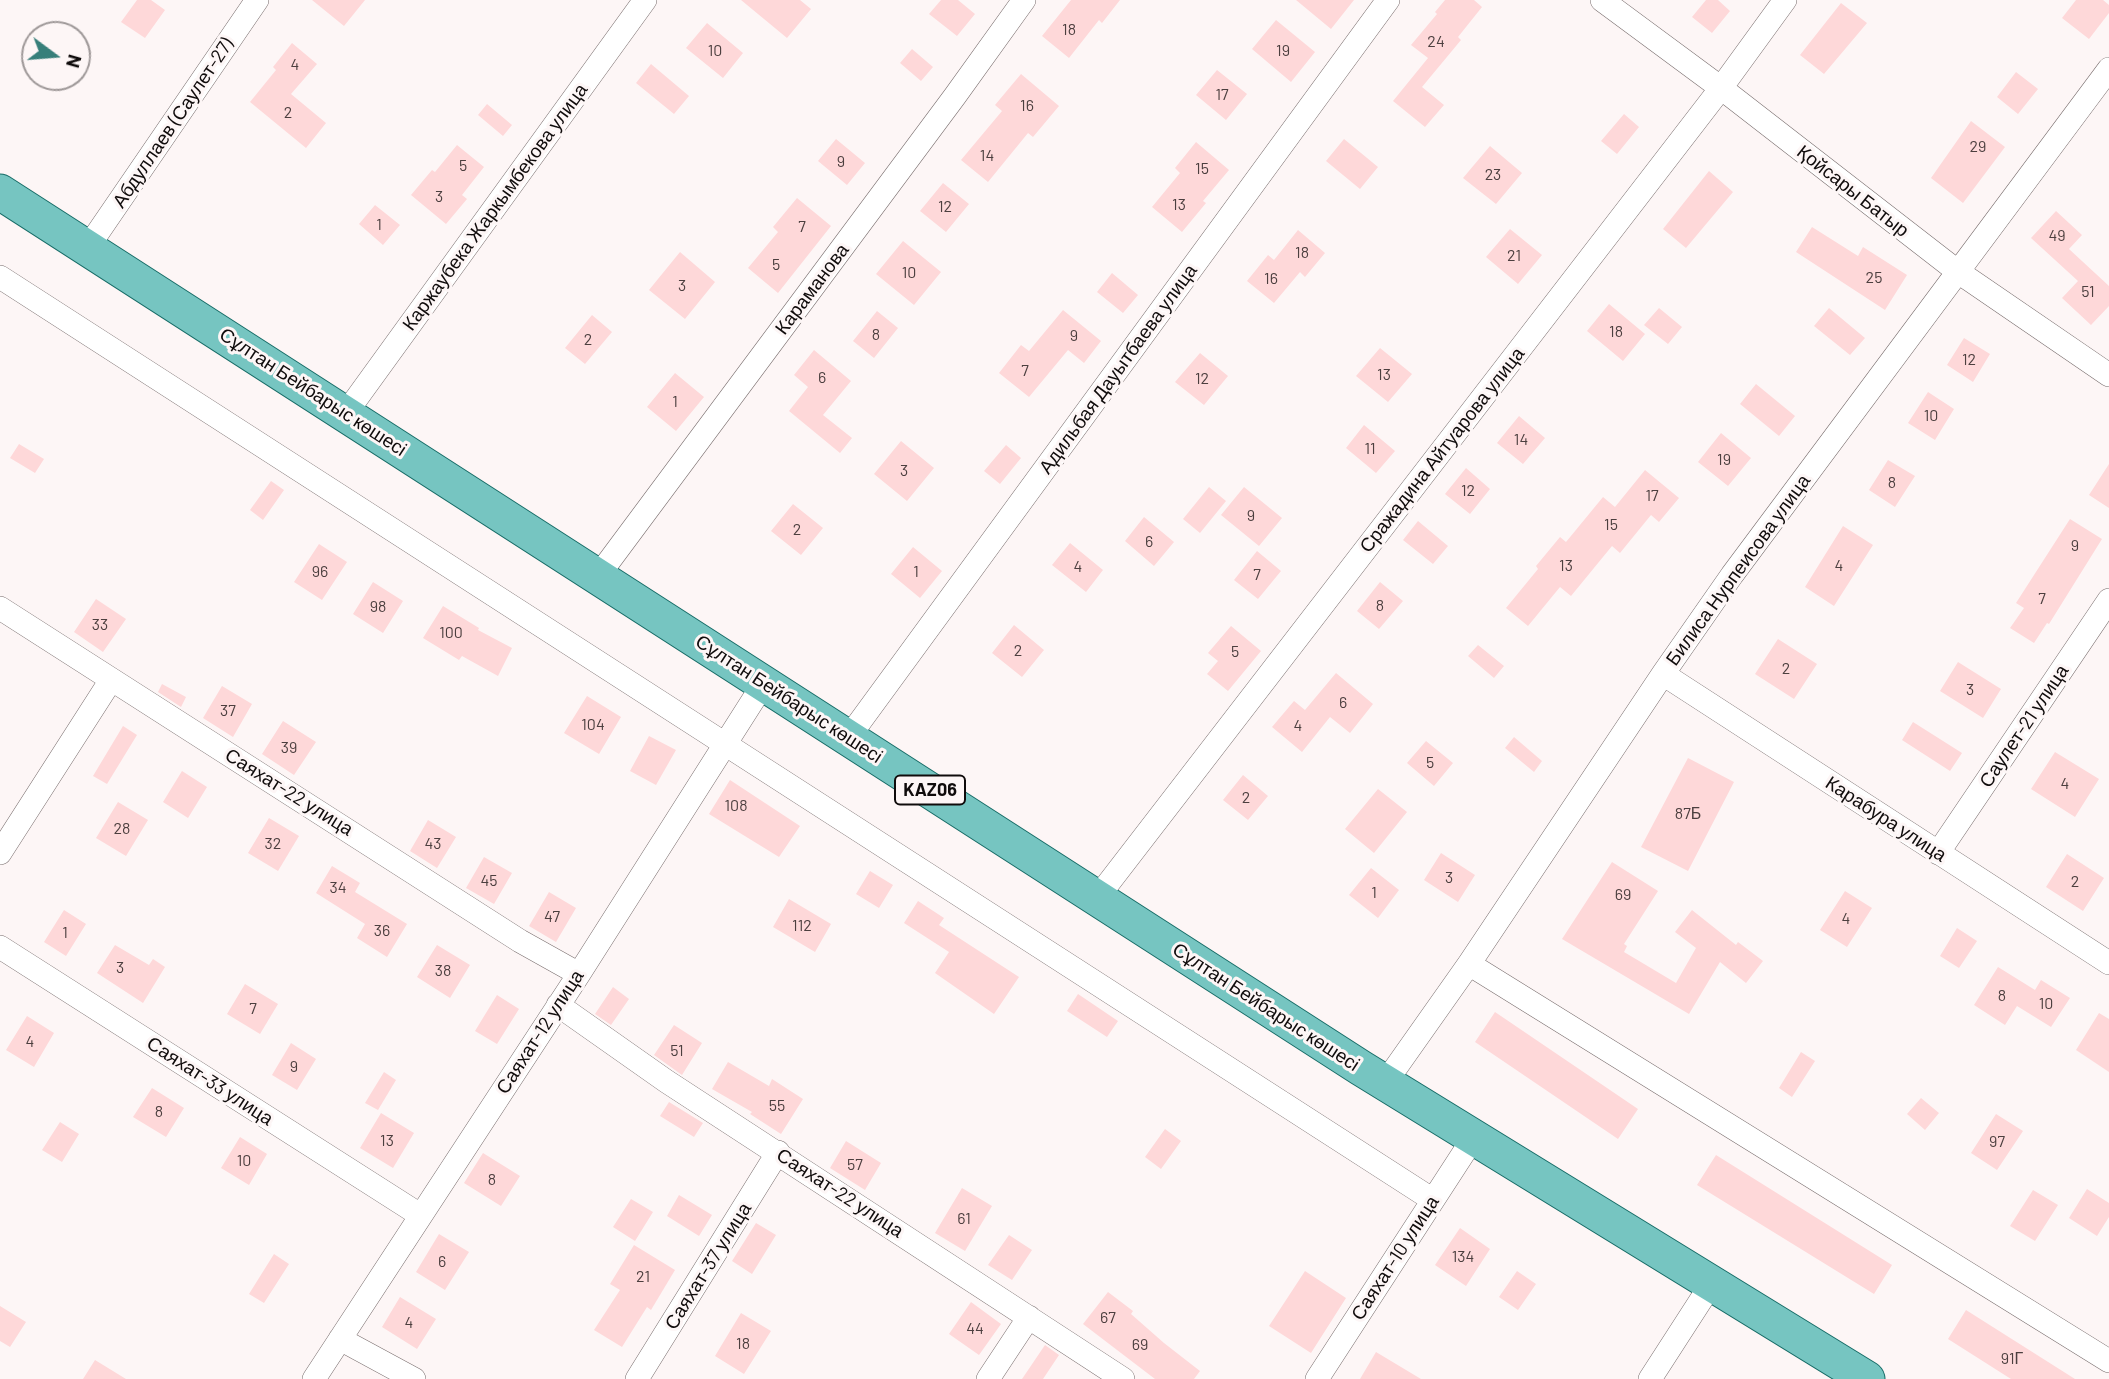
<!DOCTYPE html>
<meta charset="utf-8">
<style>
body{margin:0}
#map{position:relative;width:2109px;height:1379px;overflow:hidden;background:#fdf6f6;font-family:Barlow,sans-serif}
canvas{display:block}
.north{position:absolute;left:21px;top:21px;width:70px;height:70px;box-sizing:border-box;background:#fdf6f6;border:2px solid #9e9898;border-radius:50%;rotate:106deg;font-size:19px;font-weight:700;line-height:28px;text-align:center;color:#100c0c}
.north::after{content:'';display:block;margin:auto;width:24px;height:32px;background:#377f7a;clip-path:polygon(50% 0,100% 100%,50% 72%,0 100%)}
</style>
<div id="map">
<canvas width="2109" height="1379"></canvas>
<div class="north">N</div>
</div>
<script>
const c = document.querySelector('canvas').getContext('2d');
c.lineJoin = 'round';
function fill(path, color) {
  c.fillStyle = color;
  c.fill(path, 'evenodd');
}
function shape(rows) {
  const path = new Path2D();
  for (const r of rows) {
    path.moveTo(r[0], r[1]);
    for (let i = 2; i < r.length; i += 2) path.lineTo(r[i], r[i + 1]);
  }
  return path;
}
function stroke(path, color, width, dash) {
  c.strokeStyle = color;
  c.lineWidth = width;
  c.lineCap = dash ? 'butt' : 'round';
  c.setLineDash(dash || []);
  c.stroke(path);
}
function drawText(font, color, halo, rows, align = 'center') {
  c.font = font + ' Barlow,sans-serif';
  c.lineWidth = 6;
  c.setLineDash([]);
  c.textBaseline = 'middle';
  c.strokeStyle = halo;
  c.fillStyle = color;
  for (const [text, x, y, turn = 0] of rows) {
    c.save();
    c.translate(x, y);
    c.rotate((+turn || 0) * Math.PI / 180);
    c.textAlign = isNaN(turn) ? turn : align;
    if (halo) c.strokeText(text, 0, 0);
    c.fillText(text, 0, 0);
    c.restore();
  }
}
const building = shape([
 [137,0,151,0,165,10,145,38,121,22],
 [312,0,365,0,344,26],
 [741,0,800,0,811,9,787,38],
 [941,0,958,0,975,14,957,36,929,14],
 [1071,0,1120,0,1102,23,1099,20,1069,58,1042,36],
 [1296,0,1354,0,1331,29],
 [1445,0,1474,0,1482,7,1458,37,1461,40,1422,87,1444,105,1425,127,1393,101,1428,58,1411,45,1437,14,1435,12],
 [1706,0,1718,0,1730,11,1712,33,1692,17],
 [2076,0,2103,0,2109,5,2109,13,2089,39,2062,18],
 [1841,3,1867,23,1824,74,1800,55],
 [1276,20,1315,52,1291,82,1252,49],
 [707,23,743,53,723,78,686,48],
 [292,43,317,64,291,94,326,123,306,148,250,102,276,70,273,67],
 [912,49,933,67,921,81,900,63],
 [651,64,689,96,674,114,636,83],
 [1217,70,1247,94,1226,120,1196,95],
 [2016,72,2038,89,2018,114,1997,97],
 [1021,74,1059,106,1033,137,1028,133,988,182,961,160,1002,111,995,105],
 [487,104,512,125,503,136,478,115],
 [1624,114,1639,127,1617,154,1601,141],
 [1971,121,2005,147,1963,203,1931,178],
 [836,139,865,163,847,185,818,161],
 [1344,139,1378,167,1360,189,1326,161],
 [1196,142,1229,170,1203,201,1206,203,1182,232,1152,207,1180,173,1175,168],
 [457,145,484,167,462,195,467,199,446,224,411,195,432,170,435,172],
 [1490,146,1522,173,1496,204,1463,178],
 [1709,171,1733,192,1686,248,1663,229],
 [943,183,969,204,946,232,920,211],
 [797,198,831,226,778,293,748,268,778,232,773,227],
 [375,205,400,225,383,245,359,224],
 [2056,211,2082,235,2069,249,2109,286,2109,306,2091,325,2062,298,2078,281,2031,238],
 [1812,227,1858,256,1863,247,1907,275,1885,310,1796,252],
 [1510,229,1542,255,1518,284,1486,257],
 [1298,230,1325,253,1305,277,1300,272,1274,303,1247,281,1268,255,1274,260],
 [903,241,941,272,914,305,876,274],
 [680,252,715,282,685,319,649,290],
 [1112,273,1138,295,1123,313,1097,292],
 [1609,304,1645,334,1623,361,1587,331],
 [1659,308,1682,327,1668,344,1644,325],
 [1829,308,1865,338,1850,355,1814,326],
 [1063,310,1101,341,1084,363,1068,350,1029,397,999,373,1021,345,1029,351],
 [877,311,898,328,874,358,853,341],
 [592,315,612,332,585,364,565,348],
 [1964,338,1990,354,1973,382,1947,365],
 [1380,348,1412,374,1388,402,1356,376],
 [814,350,851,381,823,415,852,438,840,453,789,411,808,387,794,375],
 [1200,353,1228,376,1204,405,1175,382],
 [675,373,704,397,676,431,647,407],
 [1756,384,1795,416,1779,436,1740,404],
 [1928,392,1954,409,1935,440,1908,423],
 [1519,416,1545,438,1523,464,1497,443],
 [1364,425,1395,451,1376,473,1346,448],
 [1721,433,1751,458,1728,486,1698,462],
 [901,441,934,468,907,501,874,474],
 [19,444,44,459,35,473,10,458],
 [1006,445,1021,458,1000,484,984,471],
 [1888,460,1915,476,1895,507,1869,490],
 [2109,464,2109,508,2089,495],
 [1466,468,1490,489,1470,514,1445,494],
 [1645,470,1679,498,1659,522,1651,515,1620,553,1612,546,1571,596,1560,587,1528,626,1506,608,1538,569,1536,566,1560,537,1566,542,1603,497,1615,507],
 [271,481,284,490,263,520,250,510],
 [1209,487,1226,501,1200,533,1183,519],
 [1244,487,1282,518,1259,546,1221,515],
 [793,504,823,528,801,555,771,531],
 [1144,517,1174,542,1154,566,1125,541],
 [2070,519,2102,539,2049,624,2047,623,2034,643,2010,628,2024,608,2016,603],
 [1418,521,1448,546,1433,564,1403,540],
 [1843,526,1873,545,1834,606,1805,587],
 [1070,543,1103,570,1086,592,1052,565],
 [319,544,347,562,322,600,294,582],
 [913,547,942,571,920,598,891,574],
 [1257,551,1281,571,1258,599,1234,580],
 [373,582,403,601,383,633,353,614],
 [1380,582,1403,601,1379,629,1357,611],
 [96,599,126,619,103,652,74,632],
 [443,606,479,628,478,630,512,648,498,676,462,656,459,660,423,638],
 [1014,625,1044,650,1022,677,992,653],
 [1231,626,1261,651,1228,691,1207,674,1218,661,1208,653],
 [1778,639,1817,664,1794,699,1755,674],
 [1478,645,1504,666,1494,678,1468,656],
 [1958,662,2001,689,1983,718,1940,691],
 [1336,673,1373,704,1350,733,1330,717,1302,752,1272,727,1294,701,1305,710],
 [162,684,186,697,181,707,158,692],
 [222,686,252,704,233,737,203,718],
 [587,696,621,717,599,754,564,733],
 [283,721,316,742,294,775,262,754],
 [1913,722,1962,753,1950,771,1902,740],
 [123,726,137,735,107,784,93,776],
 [649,736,676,750,656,785,630,771],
 [1514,737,1542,761,1534,772,1505,748],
 [1426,741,1453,763,1434,786,1407,763],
 [2055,752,2099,779,2075,817,2031,789],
 [1688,758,1734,782,1688,871,1641,847],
 [182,771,207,787,188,818,163,802],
 [1243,775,1268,796,1248,820,1223,800],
 [730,780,800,826,779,857,709,814],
 [1378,789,1407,812,1374,853,1345,829],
 [118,802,148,820,126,856,96,838],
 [269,818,299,836,278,871,248,853],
 [428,820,456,837,437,868,410,851],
 [1441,853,1475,875,1458,902,1424,880],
 [2067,854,2104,878,2083,911,2046,887],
 [484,857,512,873,494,904,466,888],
 [1612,862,1658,891,1624,944,1627,946,1624,952,1676,983,1696,948,1675,932,1692,910,1736,945,1738,942,1763,961,1746,983,1720,962,1689,1014,1562,939],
 [332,866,360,883,355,892,407,924,387,957,357,938,365,924,316,893],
 [1371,868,1399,890,1378,918,1349,895],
 [870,871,893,885,879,908,856,894],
 [1845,891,1872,908,1847,947,1820,930],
 [549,892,576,908,556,942,529,926],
 [789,899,831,924,815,952,773,927],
 [918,901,944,918,939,925,1019,977,994,1014,935,973,949,952,904,923],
 [64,910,86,924,66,956,44,942],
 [1957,928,1977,941,1959,968,1940,956],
 [115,945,149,965,153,959,165,967,143,1003,97,973],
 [437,945,470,965,450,998,417,977],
 [1998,967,2035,990,2041,980,2070,998,2051,1027,2017,1006,2005,1025,1974,1005],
 [245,984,278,1004,260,1034,227,1014],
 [613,987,629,999,611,1025,595,1014],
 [1078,994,1118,1021,1107,1037,1067,1011],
 [497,995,519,1009,497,1044,475,1031],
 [1495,1012,1638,1109,1618,1139,1475,1042],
 [2099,1013,2109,1019,2109,1072,2076,1050],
 [27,1016,54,1033,34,1067,6,1050],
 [674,1025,702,1043,682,1075,654,1055],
 [291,1043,316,1059,297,1090,272,1075],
 [1801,1052,1815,1061,1792,1097,1779,1088],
 [728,1062,769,1086,772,1079,803,1099,781,1134,750,1114,752,1112,712,1089],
 [384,1072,396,1080,378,1110,365,1103],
 [152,1088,184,1108,166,1137,133,1117],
 [1921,1098,1939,1113,1925,1130,1907,1114],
 [669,1102,703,1123,694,1137,660,1116],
 [381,1113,414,1133,393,1168,360,1148],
 [1996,1114,2023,1131,1997,1170,1971,1153],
 [60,1122,79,1134,62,1162,42,1150],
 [1165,1129,1181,1141,1161,1169,1145,1157],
 [240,1137,267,1154,249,1185,221,1168],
 [846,1141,881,1163,865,1190,830,1168],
 [483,1153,520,1176,501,1206,464,1183],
 [1716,1155,1892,1265,1874,1294,1697,1185],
 [962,1188,992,1206,965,1251,935,1233],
 [2087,1189,2109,1203,2109,1217,2097,1236,2069,1218],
 [2033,1190,2058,1205,2035,1241,2010,1226],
 [679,1195,712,1215,699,1236,667,1216],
 [631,1199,653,1212,635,1241,613,1227],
 [756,1223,776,1235,752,1274,732,1261],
 [1460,1228,1490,1249,1466,1286,1435,1265],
 [439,1234,469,1252,445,1290,416,1272],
 [1009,1235,1032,1250,1012,1280,988,1265],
 [634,1245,675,1270,651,1310,647,1307,622,1347,594,1330,620,1290,610,1284],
 [274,1254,289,1264,264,1303,249,1294],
 [1305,1271,1346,1298,1311,1353,1269,1326],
 [1517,1271,1536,1284,1518,1310,1499,1297],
 [1108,1292,1133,1311,1131,1314,1164,1343,1200,1371,1194,1379,1155,1379,1083,1324],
 [400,1297,436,1319,417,1349,382,1327],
 [971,1302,1001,1324,979,1355,949,1334],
 [0,1306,26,1322,10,1347,0,1341],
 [1966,1310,2075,1379,2011,1379,1948,1339],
 [741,1313,771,1331,744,1374,715,1356],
 [1045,1345,1059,1355,1043,1379,1022,1379],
 [1376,1352,1421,1379,1360,1379],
 [95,1360,126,1379,83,1379]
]);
const minor = shape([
 [1602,0,1721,88,1957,271,2109,375],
 [88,247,257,0],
 [0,277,1433,1200],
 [346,413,645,0],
 [598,576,955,96,1024,0],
 [0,608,520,941,579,974],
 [1663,674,2109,963],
 [848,738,1388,0],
 [0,853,111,680],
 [1938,853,2109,600],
 [1097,898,1721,88,1785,0],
 [0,947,420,1215],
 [1469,964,2109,1361],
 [558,1005,666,1081,1123,1379],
 [1385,1083,1469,964,1663,674,1732,575,2109,69],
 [340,1339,414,1379],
 [314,1379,579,974,764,683],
 [637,1379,778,1152],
 [988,1379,1029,1317],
 [1317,1379,1474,1137],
 [1650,1379,1712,1283]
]);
const primary = shape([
 [0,192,1361,1068,1867,1379]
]);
const numberNames = [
 ["18",1069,30],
 ["24",1436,42],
 ["10",715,51],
 ["19",1283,51],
 ["4",295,65],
 ["17",1222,95],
 ["16",1027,106],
 ["2",288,113],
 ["29",1978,147],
 ["14",987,156],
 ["9",841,162],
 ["5",463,166],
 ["15",1202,169],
 ["23",1493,175],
 ["3",439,197],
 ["13",1179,205],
 ["12",945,207],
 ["1",379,225],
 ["7",802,227],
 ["49",2057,236],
 ["18",1302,253],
 ["21",1514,256],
 ["5",776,265],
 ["10",909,273],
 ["25",1874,278],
 ["16",1271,279],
 ["3",682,286],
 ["51",2088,292],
 ["18",1616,332],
 ["8",876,335],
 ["9",1074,336],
 ["2",588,340],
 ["12",1969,360],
 ["7",1025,371],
 ["13",1384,375],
 ["6",822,378],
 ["12",1202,379],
 ["1",675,402],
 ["10",1931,416],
 ["14",1521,440],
 ["11",1370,449],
 ["19",1724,460],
 ["3",904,471],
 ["8",1892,483],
 ["12",1468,491],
 ["17",1652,496],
 ["9",1251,516],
 ["15",1611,525],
 ["2",797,530],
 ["6",1149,542],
 ["9",2075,546],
 ["13",1566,566],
 ["4",1839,566],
 ["4",1078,567],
 ["96",320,572],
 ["1",916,572],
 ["7",1257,575],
 ["7",2042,599],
 ["8",1380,606],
 ["98",378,607],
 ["33",100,625],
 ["100",451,633],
 ["2",1018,651],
 ["5",1235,652],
 ["2",1786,669],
 ["3",1970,690],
 ["6",1343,703],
 ["37",228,711],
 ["104",593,725],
 ["4",1298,726],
 ["39",289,748],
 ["5",1430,763],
 ["4",2065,784],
 ["2",1246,798],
 ["108",736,806],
 ["87Б",1688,814],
 ["28",122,829],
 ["32",273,844],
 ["43",433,844],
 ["3",1449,878],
 ["45",489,881],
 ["2",2075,882],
 ["34",338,888],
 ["1",1374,893],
 ["69",1623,895],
 ["47",552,917],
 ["4",1846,919],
 ["112",802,926],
 ["36",382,931],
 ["1",65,933],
 ["3",120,968],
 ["38",443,971],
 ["8",2002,996],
 ["10",2046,1004],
 ["7",253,1009],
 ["4",30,1042],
 ["51",677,1051],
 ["9",294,1067],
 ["55",777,1106],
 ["8",159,1112],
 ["13",387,1141],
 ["97",1997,1142],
 ["10",244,1161],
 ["57",855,1165],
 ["8",492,1180],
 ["61",964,1219],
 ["134",1463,1257],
 ["6",442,1262],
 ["21",643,1277],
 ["67",1108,1318],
 ["4",409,1323],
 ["44",975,1329],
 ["18",743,1344],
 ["69",1140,1345],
 ["91Г",2012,1359]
];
const shields = [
 [930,790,70]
];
const shieldNames = [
 ["KAZ06",930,790]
];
const streetNames = [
 ["Абдуллаев (Саулет-27)",173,123,-56],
 ["Қойсары Батыр",1853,191,38],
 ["Каржаубека Жаркымбекова улица",495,207,-54],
 ["Караманова",812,289,-53],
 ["Адильбая Дауытбаева улица",1118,369,-54],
 ["Сұлтан Бейбарыс көшесі",313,392,33],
 ["Сражадина Айтуарова улица",1442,450,-52],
 ["Билиса Нурпеисова улица",1738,570,-54],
 ["Сұлтан Бейбарыс көшесі",789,699,33],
 ["Саулет-21 улица",2024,726,-56],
 ["Саяхат-22 улица",289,792,32],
 ["Карабура улица",1886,819,33],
 ["Сұлтан Бейбарыс көшесі",1266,1007,33],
 ["Саяхат-12 улица",540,1032,-57],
 ["Саяхат-33 улица",210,1081,33],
 ["Саяхат-22 улица",840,1193,33],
 ["Саяхат-10 улица",1395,1258,-57],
 ["Саяхат-37 улица",708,1266,-58]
];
fill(building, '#fed8d9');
stroke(minor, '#786d6d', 24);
stroke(primary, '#176c67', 37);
stroke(minor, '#fff', 23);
stroke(primary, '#76c5c1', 35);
drawText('16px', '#4c3f3f', null, numberNames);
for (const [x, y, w] of shields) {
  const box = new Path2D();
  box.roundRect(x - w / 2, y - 14.5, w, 29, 5);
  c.fillStyle = '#fdf6f6';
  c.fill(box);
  stroke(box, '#100c0c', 2);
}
drawText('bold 18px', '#100c0c', null, shieldNames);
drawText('19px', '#100c0c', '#fdf6f6', streetNames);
</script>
